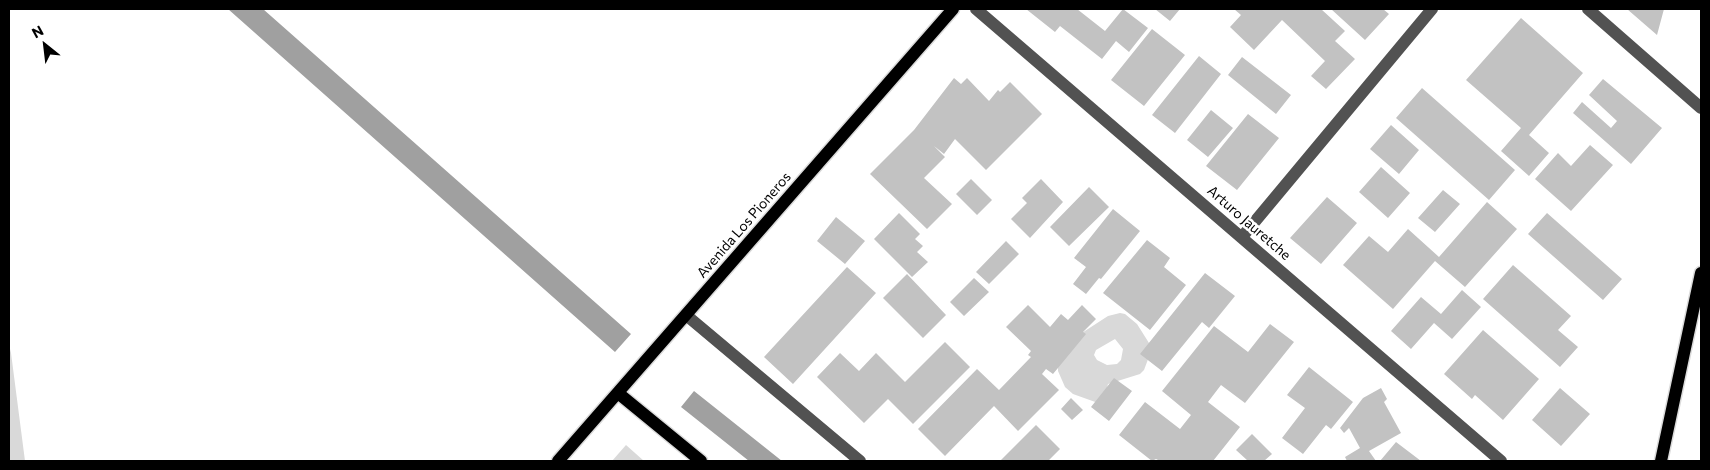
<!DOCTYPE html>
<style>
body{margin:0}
#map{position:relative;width:1710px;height:470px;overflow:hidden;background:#fff;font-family:Commissioner,sans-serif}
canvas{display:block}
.frame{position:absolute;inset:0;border:10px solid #000;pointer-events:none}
.north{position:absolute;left:20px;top:20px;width:50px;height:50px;-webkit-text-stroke:4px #fff;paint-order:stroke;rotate:331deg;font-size:14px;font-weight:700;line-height:20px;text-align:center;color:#000}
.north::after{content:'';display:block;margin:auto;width:18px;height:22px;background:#000;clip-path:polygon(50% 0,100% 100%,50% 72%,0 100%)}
</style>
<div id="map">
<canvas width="1710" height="470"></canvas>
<div class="frame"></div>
<div class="north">N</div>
</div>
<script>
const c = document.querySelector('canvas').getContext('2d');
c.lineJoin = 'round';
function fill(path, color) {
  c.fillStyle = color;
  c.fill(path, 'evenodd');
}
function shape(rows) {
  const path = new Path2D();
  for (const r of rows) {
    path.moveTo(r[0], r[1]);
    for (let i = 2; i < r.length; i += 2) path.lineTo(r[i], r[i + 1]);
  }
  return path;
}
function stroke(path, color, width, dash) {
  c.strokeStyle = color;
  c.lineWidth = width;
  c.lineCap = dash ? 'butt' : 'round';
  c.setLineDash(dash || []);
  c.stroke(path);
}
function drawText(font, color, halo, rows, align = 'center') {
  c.font = font + ' Commissioner,sans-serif';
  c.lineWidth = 5;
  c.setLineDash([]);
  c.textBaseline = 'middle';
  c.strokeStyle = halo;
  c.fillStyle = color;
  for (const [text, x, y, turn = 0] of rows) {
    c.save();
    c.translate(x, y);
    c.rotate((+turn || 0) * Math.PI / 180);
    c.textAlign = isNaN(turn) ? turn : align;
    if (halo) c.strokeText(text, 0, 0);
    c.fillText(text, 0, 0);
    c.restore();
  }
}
const green = shape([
 [1120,313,1125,314,1137,324,1149,343,1150,354,1144,370,1140,374,1108,384,1105,395,1098,403,1073,394,1065,387,1058,371,1058,365,1071,340,1108,316],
 [1115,339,1123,349,1121,360,1117,364,1107,365,1097,360,1094,355,1096,350],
 [9,345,11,353,25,461,9,461],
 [626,445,644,461,612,461]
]);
const water = shape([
 [228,9,263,9,631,334,615,352],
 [694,391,782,461,749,461,681,407]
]);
const building = shape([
 [1026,9,1077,9,1105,31,1123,9,1148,28,1129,52,1116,41,1102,59,1060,26,1055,32],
 [1155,9,1180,9,1170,21],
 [1234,9,1321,9,1345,31,1335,41,1355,59,1326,89,1311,76,1325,61,1282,20,1254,50,1230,27,1241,15],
 [1331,9,1383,9,1389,14,1365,40],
 [1627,9,1664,9,1657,35],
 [1521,18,1583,73,1529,135,1549,153,1529,176,1501,151,1521,128,1466,80],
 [1152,29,1185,55,1144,106,1111,80],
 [1199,56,1221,74,1175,133,1152,115],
 [1242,57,1291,95,1276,114,1228,75],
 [954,78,961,84,967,78,989,101,998,90,1000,92,1010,82,1042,114,986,170,955,139,944,154,934,146,945,157,924,178,952,204,927,229,870,174,914,130],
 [1603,79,1662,128,1631,164,1573,113,1582,102,1611,128,1617,121,1589,95],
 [1422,88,1515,170,1489,200,1396,118],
 [1211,110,1233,128,1208,157,1187,140],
 [1248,114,1279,138,1237,190,1206,166],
 [1391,125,1419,150,1399,174,1370,149],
 [1590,145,1613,165,1571,211,1535,179,1558,153,1571,166],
 [1381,167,1410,193,1388,218,1359,192],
 [971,179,992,200,977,215,956,194],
 [1041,179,1063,202,1030,238,1011,219,1027,203,1022,198],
 [1089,187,1109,207,1069,246,1050,227],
 [1443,190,1460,204,1435,232,1418,218],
 [1327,197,1357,223,1321,264,1290,238],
 [1487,202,1517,229,1465,287,1435,261,1393,309,1343,265,1369,236,1388,252,1408,229,1439,257],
 [1113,209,1140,231,1101,279,1099,278,1086,294,1073,284,1086,267,1074,258],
 [899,213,920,234,915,239,923,246,917,252,928,262,912,277,874,239],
 [1547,213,1622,279,1603,300,1528,234],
 [836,217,865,241,845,264,817,241],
 [1147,240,1170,258,1164,267,1186,285,1150,330,1103,293],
 [1006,241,1019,254,989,284,976,272],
 [1513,265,1571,316,1558,330,1578,347,1560,367,1483,299],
 [847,267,876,293,793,384,764,357],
 [1205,273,1235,296,1209,328,1202,322,1162,371,1140,354],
 [907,274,946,315,923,338,883,298],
 [974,278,989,292,964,316,950,302],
 [1462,290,1481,307,1452,339,1434,323,1411,349,1391,331,1421,297,1441,314],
 [1028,305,1050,327,1061,314,1068,320,1082,305,1096,319,1083,332,1086,334,1053,374,1046,369,1042,374,1059,390,1018,431,994,406,945,456,918,429,977,369,999,390,1031,357,1028,355,1031,351,1006,327],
 [1270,324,1294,342,1245,403,1221,385,1208,402,1240,427,1213,461,1160,461,1156,459,1152,461,1119,435,1145,402,1180,429,1191,415,1162,391,1214,326,1248,352],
 [1483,330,1539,379,1503,420,1475,395,1472,399,1444,374],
 [945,342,970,367,913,424,888,399,864,423,817,377,840,353,859,371,876,353,905,382],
 [1309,367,1353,402,1331,429,1326,425,1303,454,1282,438,1305,408,1287,395],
 [1114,378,1132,391,1109,421,1091,407],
 [1381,388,1387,399,1384,402,1401,433,1369,451,1376,461,1347,461,1345,457,1360,448,1349,428,1344,433,1340,428,1363,398],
 [1560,388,1590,414,1561,446,1532,420],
 [1071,398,1083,410,1072,420,1061,409],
 [1036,425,1060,449,1048,461,1000,461],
 [1252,434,1272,454,1264,461,1248,461,1236,450],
 [1396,442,1421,461,1380,461]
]);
const minor = shape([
 [976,9,1501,461],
 [1588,9,1701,108],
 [1242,237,1432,9],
 [686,315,860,461]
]);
const major = shape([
 [618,393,701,461],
 [558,461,953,9],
 [1661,461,1701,273]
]);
const streetNames = [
 ["Arturo Jauretche",1249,223,41],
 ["Avenida Los Pioneros",744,225,-49]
];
fill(green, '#d9d9d9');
fill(water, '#a0a0a0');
fill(building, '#c2c2c2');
stroke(major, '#dbdbdb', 15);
stroke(minor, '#525252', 12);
stroke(major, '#000', 12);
drawText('14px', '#000', '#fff', streetNames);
</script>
